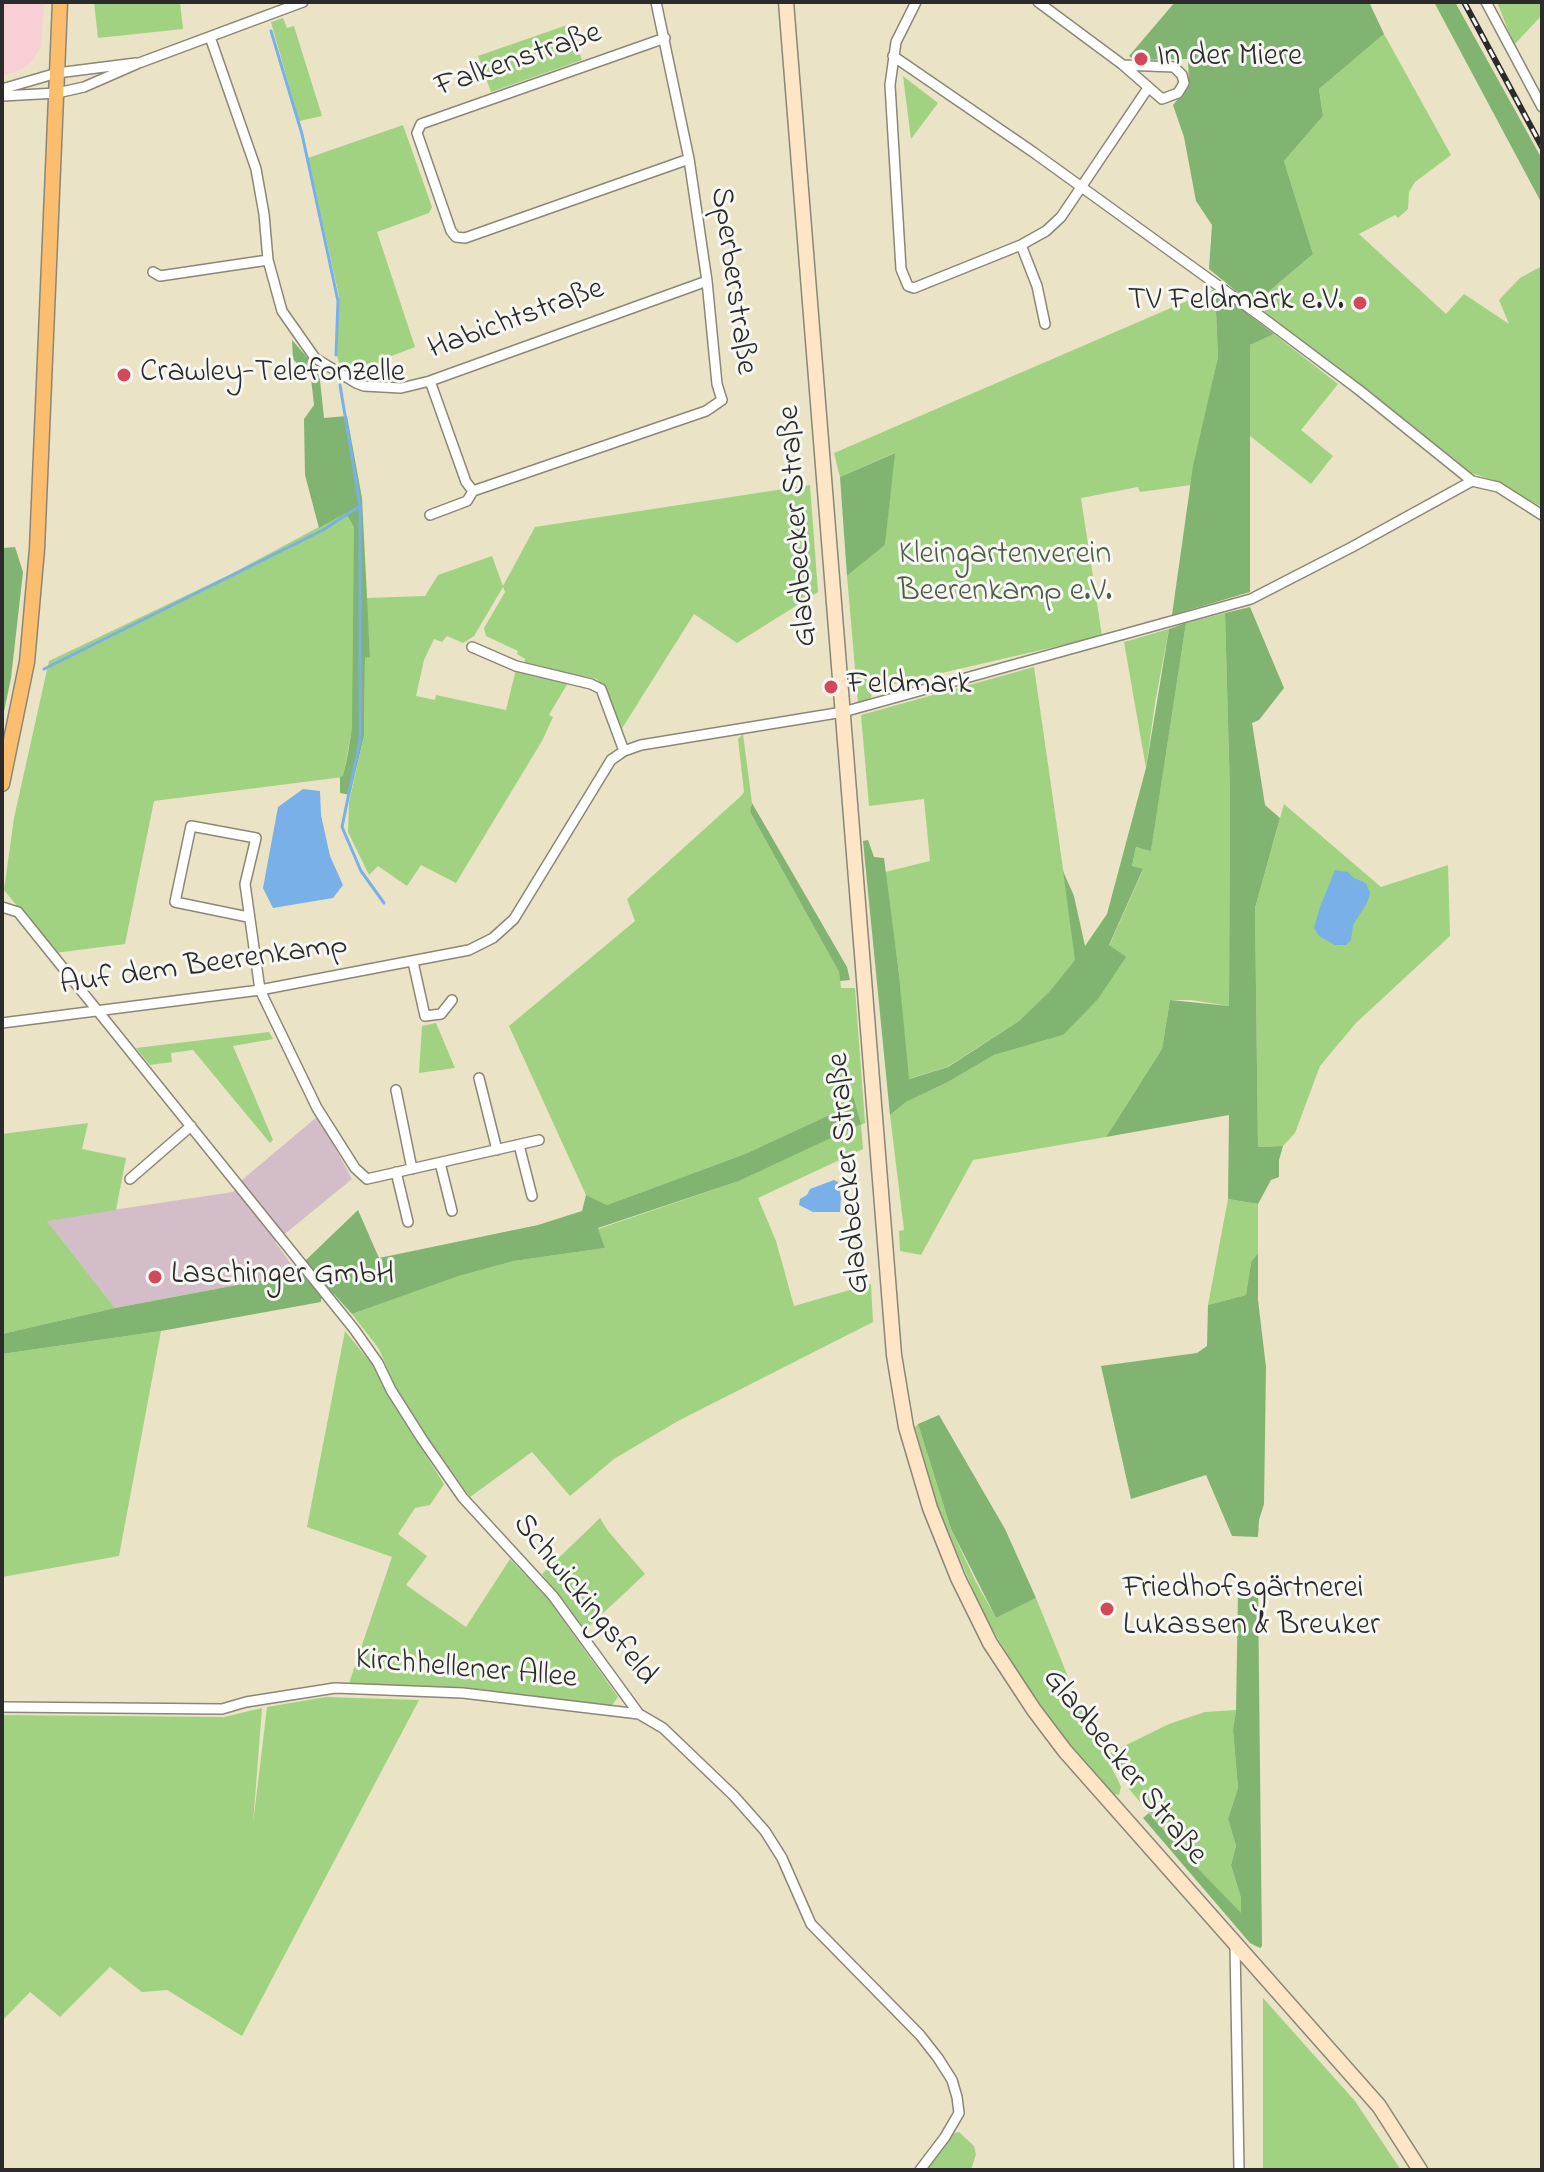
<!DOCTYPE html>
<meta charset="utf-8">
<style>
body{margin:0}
#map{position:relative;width:1544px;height:2172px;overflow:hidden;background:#ebe3c6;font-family:"Indie Flower",sans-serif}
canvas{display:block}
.frame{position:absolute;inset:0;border:4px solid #2b2b2b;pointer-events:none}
</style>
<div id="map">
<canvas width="1544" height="2172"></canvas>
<div class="frame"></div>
</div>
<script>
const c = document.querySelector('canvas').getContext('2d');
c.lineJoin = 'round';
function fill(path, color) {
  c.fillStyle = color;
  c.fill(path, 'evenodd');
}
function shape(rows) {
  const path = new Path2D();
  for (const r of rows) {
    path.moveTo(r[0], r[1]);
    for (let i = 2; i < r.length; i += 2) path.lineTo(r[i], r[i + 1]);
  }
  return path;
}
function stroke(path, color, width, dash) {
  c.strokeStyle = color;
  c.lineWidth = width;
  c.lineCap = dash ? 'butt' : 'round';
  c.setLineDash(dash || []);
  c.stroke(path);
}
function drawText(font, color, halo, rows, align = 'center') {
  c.font = font + ' "Indie Flower",sans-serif';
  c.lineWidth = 6;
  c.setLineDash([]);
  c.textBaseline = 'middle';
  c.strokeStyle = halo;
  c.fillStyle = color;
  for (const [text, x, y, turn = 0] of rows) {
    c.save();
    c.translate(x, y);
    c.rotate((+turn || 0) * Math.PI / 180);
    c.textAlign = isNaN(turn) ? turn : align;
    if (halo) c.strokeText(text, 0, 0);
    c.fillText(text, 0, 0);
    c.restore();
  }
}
const built = shape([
 [2,2,44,2,41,46,33,60,21,70,2,76]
]);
const industrial = shape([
 [318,1116,352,1179,275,1242,294,1268,285,1276,115,1308,46,1220,233,1192,242,1180]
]);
const green = shape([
 [94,2,180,2,183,29,98,38],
 [1497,2,1542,2,1542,15,1514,45],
 [283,18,287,28,294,26,322,116,299,121,271,22],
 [570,24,582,60,491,92,478,56],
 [1384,34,1451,155,1415,182,1409,192,1408,209,1398,218,1395,215,1359,234,1446,314,1464,294,1509,324,1499,300,1520,278,1542,266,1542,507,1493,480,1471,473,1253,305,1313,254,1284,161,1323,116,1319,89],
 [903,76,938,103,911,139],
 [403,125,432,207,429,213,377,232,415,347,381,360,388,381,376,380,362,378,340,367,337,355,339,296,308,158],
 [1215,289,1218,357,1191,485,1140,492,1138,487,1081,498,1102,636,872,689,871,700,858,703,847,576,885,545,894,453,840,477,834,453],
 [1274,334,1338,384,1301,430,1333,456,1311,484,1250,436,1250,345],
 [810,485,818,592,737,643,694,614,621,730,609,697,597,679,578,675,576,678,524,665,525,659,517,654,518,651,486,636,484,628,505,592,503,587,474,636,463,643,447,636,442,642,434,639,424,660,416,696,435,700,436,695,506,710,516,669,569,681,549,715,553,717,542,741,456,883,421,865,407,886,378,866,369,875,348,832,349,802,364,736,365,658,370,656,366,598,425,596,438,575,492,556,503,586,535,527],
 [347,512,354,527,354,702,352,728,343,777,154,801,125,944,55,953,4,890,14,818,49,661,231,574],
 [1225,613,1230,795,1229,1006,1191,1000,1170,1000,1162,1049,1106,1137,973,1160,921,1255,900,1251,899,1231,904,1230,890,1115,906,1102,948,1082,994,1055,1063,1035,1125,957,1109,946,1143,870,1132,867,1136,847,1151,850,1186,623],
 [1169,629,1155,703,1146,768,1124,642],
 [1034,667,1076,959,1049,992,1019,1021,947,1067,908,1079,899,974,885,872,930,861,924,799,869,806,861,715],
 [743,734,752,803,750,812,839,972,841,988,855,988,865,1123,861,1125,863,1149,758,1198,776,1241,794,1306,871,1284,873,1322,678,1421,614,1459,570,1496,532,1452,470,1497,411,1414,395,1387,379,1349,352,1314,459,1276,514,1261,605,1248,598,1229,739,1181,860,1124,852,1097,840,1110,745,1154,607,1205,586,1195,509,1026,635,921,627,899,741,796,744,792,738,739],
 [1284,804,1381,887,1448,865,1450,936,1356,1023,1320,1066,1295,1133,1283,1146,1258,1147,1255,908],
 [436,1023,455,1068,419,1073,422,1026],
 [269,1032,273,1039,233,1046,273,1140,270,1143,193,1050,171,1053,172,1062,150,1065,136,1048],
 [88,1123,82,1149,126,1158,116,1210,47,1221,115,1308,2,1334,2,1134],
 [1228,1199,1258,1204,1258,1253,1251,1262,1246,1295,1208,1305],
 [161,1331,119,1556,2,1577,2,1354],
 [345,1331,375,1368,387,1394,444,1484,430,1505,415,1508,398,1534,427,1556,406,1585,466,1627,510,1559,549,1600,618,1697,611,1707,349,1683,392,1557,307,1527],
 [918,1424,951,1529,976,1582,996,1618,1036,1598,1084,1716,1118,1780,1121,1787,1119,1795,1113,1794,1063,1736,1025,1683,985,1617,938,1509,915,1427],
 [600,1518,608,1531,645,1574,585,1630,542,1574],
 [326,1697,419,1700,242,2036,167,1990,142,1992,110,1967,60,2017,30,1992,2,2021,2,1715,224,1717,262,1708,253,1824,267,1707],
 [1236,1710,1233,1730,1238,1788,1228,1819,1236,1846,1231,1865,1241,1898,1241,1914,1186,1856,1129,1789,1129,1783,1110,1753,1169,1724,1205,1712],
 [1263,1998,1355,2101,1401,2170,1263,2170],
 [959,2132,974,2146,976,2154,971,2170,924,2170,951,2134]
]);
const forest = shape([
 [1175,2,1369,2,1384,34,1319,89,1323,116,1284,161,1313,254,1253,305,1209,269,1212,225,1196,201,1184,137,1173,105,1189,86,1188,59,1134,60,1129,56],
 [1434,2,1455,2,1542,159,1542,204],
 [1215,289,1274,334,1250,345,1250,592,1172,615,1193,466,1218,357],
 [292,340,319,371,324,418,347,416,362,498,370,657,365,658,364,736,350,795,340,793,340,777,343,776,348,753,352,727,354,527,346,513,319,528,305,475,304,419,314,405,311,378,293,359],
 [895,453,885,545,847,576,840,477],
 [15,547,23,572,11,678,2,721,2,569,4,548],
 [1250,607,1284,688,1259,720,1252,723,1265,805,1280,818,1255,908,1258,1147,1283,1146,1279,1160,1279,1177,1271,1180,1258,1204,1228,1199,1229,1115,1106,1137,1162,1049,1170,1000,1229,1006,1230,795,1225,613],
 [1186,623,1151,851,1136,847,1132,866,1143,869,1109,945,1126,957,1098,999,1063,1035,994,1055,948,1082,906,1102,890,1115,863,841,868,840,874,857,884,858,899,974,909,1079,948,1067,1019,1021,1049,992,1075,960,1063,871,1074,896,1085,946,1107,914,1146,768,1169,629],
 [752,803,847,967,850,980,840,981,839,972,750,812],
 [853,1096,861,1124,739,1181,598,1228,605,1248,514,1261,459,1276,352,1314,334,1294,321,1299,321,1302,161,1331,2,1354,2,1334,115,1308,285,1276,307,1259,358,1210,379,1258,538,1225,582,1211,586,1195,607,1205,745,1154,840,1110],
 [1258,1253,1258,1300,1266,1367,1264,1504,1259,1520,1258,1537,1232,1536,1206,1475,1131,1499,1101,1366,1197,1353,1207,1346,1208,1305,1246,1295,1251,1262],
 [939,1415,1005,1529,1036,1598,996,1618,951,1529,918,1424],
 [1258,1590,1262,1946,1260,1948,1250,1943,1143,1818,1149,1813,1186,1856,1241,1913,1241,1898,1231,1865,1236,1846,1228,1819,1238,1788,1233,1730,1236,1710,1238,1592]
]);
const water = shape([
 [303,789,320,791,321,815,330,856,343,885,333,898,273,908,263,888,278,807],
 [1335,870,1348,872,1354,878,1366,883,1370,893,1367,903,1353,925,1351,940,1346,945,1335,945,1319,936,1314,928,1320,907],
 [834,1180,838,1182,841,1198,840,1212,813,1212,799,1205,800,1199,807,1195,810,1189]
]);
const stream = shape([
 [271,31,302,134,338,301,336,355],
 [360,506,360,740,342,827,361,871,384,903],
 [44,669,323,530,360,506,340,385]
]);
const minor = shape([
 [916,2,896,42,890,85,901,269,908,286,914,288,1021,245,1046,231,1061,217,1148,88],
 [1038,2,1123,65,1162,99,1178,93,1184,83,1182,75,1174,67,1123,65],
 [1486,2,1542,107],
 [210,37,256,169,264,214,268,260,282,311,315,358,356,383,364,386,401,388,430,381,707,281],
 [665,38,421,124,417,133,451,231,456,237,465,238,689,159],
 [893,56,1033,152,1263,318,1359,390,1472,481,1498,487,1542,515],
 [2,89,57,73,136,63],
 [2,96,57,93,84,87,139,63,303,2],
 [1021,245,1037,286,1045,324],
 [153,272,160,276,268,260],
 [430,381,466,482,473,491,706,411,722,400,717,384,707,281,689,159,656,2],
 [430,515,467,501,473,491],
 [472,647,516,666,591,684,601,689,624,751],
 [2,907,18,912,354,1329,378,1363,391,1390,422,1439,463,1498,553,1596,639,1714,663,1728,734,1796,765,1831,782,1858,811,1924,920,2035,938,2058,952,2080,957,2097,959,2113,945,2137,920,2170],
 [248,917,175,902,191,826,256,838,245,884,260,990,317,1108,355,1168,367,1179,539,1140],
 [413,962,425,1016,441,1014,452,1000],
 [2,1023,260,990,469,950,493,938,514,919,611,760,624,751,641,745,843,712,1251,599,1352,547,1472,481],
 [479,1078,497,1150],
 [396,1090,412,1169],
 [519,1145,532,1196],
 [440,1163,452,1211],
 [396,1172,408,1222],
 [130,1179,191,1126],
 [2,1707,222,1709,246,1702,335,1688,463,1693,639,1714],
 [1235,1945,1239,2170]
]);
const secondary = shape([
 [786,2,894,1355,906,1427,930,1508,958,1578,990,1643,1034,1710,1065,1751,1379,2106,1420,2170]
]);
const primary = shape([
 [2,784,27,662,37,549,60,2]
]);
const rail = shape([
 [1464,2,1542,147]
]);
const markers = [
 [1141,59,8,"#d1495b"],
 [1360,303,8,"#d1495b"],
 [124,375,8,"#d1495b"],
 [831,687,8,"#d1495b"],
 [155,1277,8,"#d1495b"],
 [1107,1609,8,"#d1495b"]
];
const poiNames = [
 ["In der Miere",1157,59],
 ["TV Feldmark e.V.",1344,303,"right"],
 ["Crawley-Telefonzelle",140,375],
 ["Feldmark",847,687],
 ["Laschinger GmbH",171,1277],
 ["Friedhofsgärtnerei",1123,1591],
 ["Lukassen & Breuker",1123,1628]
];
const streetNames = [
 ["Falkenstraße",519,62,-19],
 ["Sperberstraße",731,281,82],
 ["Habichtstraße",517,321,-20],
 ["Gladbecker Straße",800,526,-94],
 ["Auf dem Beerenkamp",204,967,-8],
 ["Gladbecker Straße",851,1173,-95],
 ["Schwickingsfeld",583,1601,51],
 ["Kirchhellener Allee",466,1671,5],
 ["Gladbecker Straße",1123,1768,51]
];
const parkNames = [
 ["Kleingartenverein",1005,557],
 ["Beerenkamp e.V.",1005,594]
];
fill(built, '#f7cfd4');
fill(industrial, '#d2bdc8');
fill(green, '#a1d282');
fill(forest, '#80b470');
fill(water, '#79b0e8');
stroke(stream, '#79b0e8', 3);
stroke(minor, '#8b8778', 12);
stroke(secondary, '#8b8778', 17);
stroke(primary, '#8b8778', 17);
stroke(minor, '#fff', 9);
stroke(secondary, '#fde5c5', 14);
stroke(primary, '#fbbd6e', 14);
stroke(rail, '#2b2b2b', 6);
stroke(rail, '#f6f6f2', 3, [9]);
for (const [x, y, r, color] of markers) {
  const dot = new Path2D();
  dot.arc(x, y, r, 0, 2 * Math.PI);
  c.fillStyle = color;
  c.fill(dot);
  stroke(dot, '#f6f6f2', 3);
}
drawText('32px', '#2b2b2b', '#f6f6f2', poiNames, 'left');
drawText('32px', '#2b2b2b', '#f6f6f2', streetNames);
drawText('32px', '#4e5d45', '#f6f6f2', parkNames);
</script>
